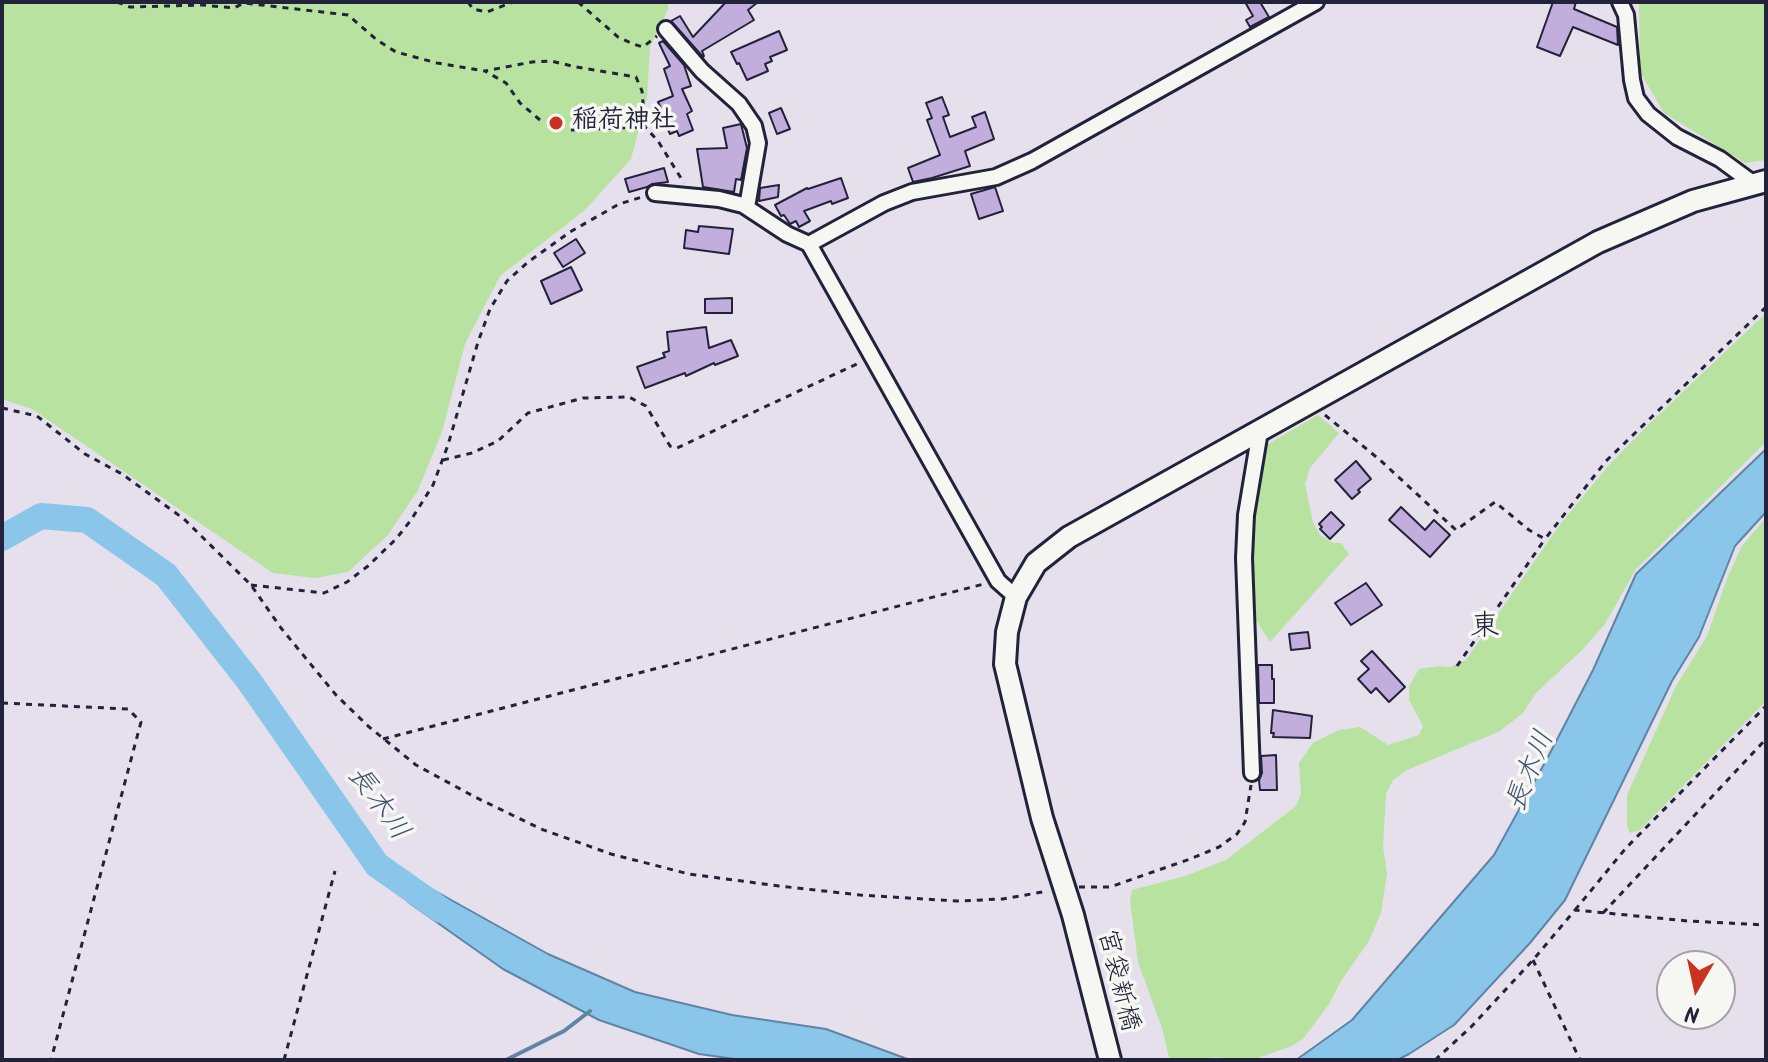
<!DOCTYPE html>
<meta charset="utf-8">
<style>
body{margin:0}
#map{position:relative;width:1768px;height:1062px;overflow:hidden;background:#e6e0ec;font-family:Kalam,sans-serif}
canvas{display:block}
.frame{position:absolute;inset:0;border:4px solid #22223b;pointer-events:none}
.north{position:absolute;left:1656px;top:950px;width:80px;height:80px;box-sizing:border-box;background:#f6f6f2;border:2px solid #a1a1a9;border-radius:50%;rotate:189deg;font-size:22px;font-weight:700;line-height:32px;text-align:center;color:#22223b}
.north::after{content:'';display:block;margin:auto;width:28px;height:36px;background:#c8321e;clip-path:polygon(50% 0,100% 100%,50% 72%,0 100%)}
</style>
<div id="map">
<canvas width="1768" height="1062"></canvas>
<div class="frame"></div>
<div class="north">N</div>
</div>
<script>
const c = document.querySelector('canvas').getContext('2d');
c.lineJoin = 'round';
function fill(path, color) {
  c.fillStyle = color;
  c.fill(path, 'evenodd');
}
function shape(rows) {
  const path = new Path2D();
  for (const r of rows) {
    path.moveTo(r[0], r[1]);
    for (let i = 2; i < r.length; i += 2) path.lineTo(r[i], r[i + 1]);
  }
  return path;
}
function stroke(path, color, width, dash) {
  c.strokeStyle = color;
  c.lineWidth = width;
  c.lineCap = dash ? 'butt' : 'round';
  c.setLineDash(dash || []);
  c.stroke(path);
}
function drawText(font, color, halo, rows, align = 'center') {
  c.font = font + ' Kalam,"Klee One",sans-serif';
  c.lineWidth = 7;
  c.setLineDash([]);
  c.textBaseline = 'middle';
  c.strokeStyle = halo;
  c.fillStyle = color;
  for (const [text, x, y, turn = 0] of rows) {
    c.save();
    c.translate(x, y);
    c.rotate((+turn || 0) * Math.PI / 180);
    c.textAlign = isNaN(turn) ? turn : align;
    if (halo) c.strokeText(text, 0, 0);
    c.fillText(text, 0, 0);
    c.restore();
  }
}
const green = shape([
 [2,2,668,2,668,9,650,47,647,98,631,159,585,210,500,276,465,344,442,432,418,490,388,535,348,572,315,578,273,573,32,409,2,399],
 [1639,2,1766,2,1766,160,1745,163,1664,113,1640,72],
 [1766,313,1766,442,1636,569,1605,624,1582,650,1536,693,1523,713,1500,731,1407,770,1393,780,1386,794,1383,847,1387,873,1381,913,1369,941,1341,981,1329,1004,1303,1039,1292,1046,1252,1060,1213,1057,1210,1060,1172,1060,1169,1057,1162,1028,1138,962,1130,901,1132,890,1185,876,1226,860,1296,806,1301,793,1299,763,1313,743,1339,730,1360,727,1388,745,1419,735,1423,726,1409,700,1409,686,1419,669,1439,666,1450,667,1466,660,1559,526,1608,466,1647,426],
 [1318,415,1339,433,1310,468,1305,484,1313,522,1320,535,1333,543,1341,543,1349,554,1270,642,1254,617,1253,514,1266,445],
 [1766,518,1766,701,1640,830,1630,833,1627,826,1627,795,1676,686,1707,636,1728,576,1742,546]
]);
const water = shape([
 [1766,449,1766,512,1735,546,1699,637,1672,681,1565,900,1530,943,1454,1025,1409,1054,1397,1060,1296,1060,1352,1020,1494,855,1548,757,1593,670,1636,574,1766,449],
 [419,882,548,954,635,992,732,1015,826,1029,910,1060,742,1060,699,1054,599,1020,503,969,408,902,419,882]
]);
const stream = shape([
 [506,1060,564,1031,590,1011]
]);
const river = shape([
 [2,538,41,516,87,520,166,575,249,681,377,865,441,910]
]);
const building = shape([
 [726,2,758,2,748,10,754,20,702,51,704,56,703,57,671,21,680,16,693,37,726,2],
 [1245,2,1260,2,1269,17,1250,27,1246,20,1253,16,1245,2],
 [1553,2,1576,2,1574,9,1617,27,1618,45,1573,27,1560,56,1537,47,1553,2],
 [779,31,787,50,770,57,772,61,765,64,768,71,747,80,739,63,737,64,731,52,779,31],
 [663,41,684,65,691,86,682,89,692,111,687,114,693,130,679,136,677,131,670,134,660,112,662,111,658,102,673,96,664,69,670,66,659,43,663,41],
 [942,97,949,115,943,117,950,137,976,127,972,117,985,112,994,139,965,151,970,166,932,178,913,182,908,168,940,155,927,120,932,118,926,103,942,97],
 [781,108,790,129,777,134,769,113,781,108],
 [741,124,747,148,741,180,736,179,734,192,703,187,697,149,727,148,723,128,741,124],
 [664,168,668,182,652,184,647,187,629,192,625,179,664,168],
 [841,178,848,198,832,204,831,201,804,211,810,221,799,227,796,221,790,224,784,215,781,216,775,205,807,188,808,189,841,178],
 [779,185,778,197,759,201,760,188,779,185],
 [995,187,1003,211,979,219,971,194,995,187],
 [699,226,733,229,729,254,684,248,686,230,698,232,699,226],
 [576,239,585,253,563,267,554,253,576,239],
 [571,267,582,290,551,304,541,281,571,267],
 [732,298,732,313,705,313,705,299,732,298],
 [706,327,709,348,731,340,738,356,715,365,714,363,686,376,685,373,645,388,637,367,665,357,663,353,669,351,667,332,706,327],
 [1356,461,1371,479,1358,490,1360,492,1352,499,1335,480,1356,461],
 [1401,507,1425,530,1434,520,1450,535,1430,557,1389,520,1401,507],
 [1331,512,1344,525,1330,539,1320,529,1322,527,1319,524,1331,512],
 [1366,583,1382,605,1351,625,1335,603,1366,583],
 [1308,632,1310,648,1291,650,1289,634,1308,632],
 [1372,651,1405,687,1389,702,1376,688,1371,693,1358,679,1369,669,1361,661,1372,651],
 [1258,665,1272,665,1272,679,1274,679,1274,703,1259,703,1258,665],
 [1273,710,1312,716,1310,738,1273,737,1274,733,1271,733,1273,710],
 [1276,755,1277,790,1260,790,1259,780,1262,773,1261,756,1276,755]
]);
const path = shape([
 [117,2,130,7,202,5,234,8,244,3,348,15,377,40,396,52,437,63,485,71],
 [468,2,473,9,487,12,513,2],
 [578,2,618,37,633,44,643,47,657,36],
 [540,120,520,103,506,83,485,71,532,62,551,61,576,67,636,77,642,91,645,127,658,141,684,183],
 [571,130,645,127],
 [2,408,37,416,85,454,122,474,184,519,251,585,281,628,336,695,368,726,416,765,475,797,541,829,611,854,689,874,779,886,860,895,957,901,1003,899,1048,891],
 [1325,415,1380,460,1456,530,1495,502,1529,530,1545,539,1606,461,1766,307],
 [443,460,472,453,498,441,528,413,583,398,629,397,646,406,670,446,677,448,861,362],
 [251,585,324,593,347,582,368,566,396,539,411,520,433,485,448,445,478,342,490,309,507,281,528,262,570,232,619,204,642,197],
 [1457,666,1545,539],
 [2,703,128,709,141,722,51,1060],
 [383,739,984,584],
 [1079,887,1110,887,1190,859,1219,847,1237,834,1245,822,1251,785],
 [1575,910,1626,848,1766,706],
 [1603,913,1766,739],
 [1533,960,1580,1060],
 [284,1060,335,871],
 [1435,1060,1471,1027,1533,960,1575,910,1688,921,1766,925]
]);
const street = shape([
 [1620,2,1626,15,1632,80,1636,98,1648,114,1677,137,1720,159,1754,184],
 [666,29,702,71,739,104,754,126,758,143,747,207],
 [655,193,719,199,743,205,787,234,809,244,998,581,1016,597],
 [809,244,884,203,912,192,996,177,1032,161,1316,2],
 [1252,773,1244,558,1246,515,1260,431]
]);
const secondary = shape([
 [1110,1060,1073,915,1042,818,1005,664,1007,632,1016,597,1036,563,1069,537,1598,242,1693,201,1766,181]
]);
const markers = [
 [556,123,8,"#c8321e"]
];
const poiNames = [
 ["稲荷神社",572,123]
];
const streetNames = [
 ["宮袋新橋",1116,981,76]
];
const waterNames = [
 ["長木川",1533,772,-68],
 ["長木川",376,805,54]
];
const quarterNames = [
 ["東",1485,630]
];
fill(green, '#b7e2a0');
fill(water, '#8ac6ea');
stroke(water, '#6084a4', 2);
stroke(stream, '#6084a4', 4);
stroke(river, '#8ac6ea', 26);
fill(building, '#c2aedd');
stroke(building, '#22223b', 2);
stroke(street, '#22223b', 20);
stroke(secondary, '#22223b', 26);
stroke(path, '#22223b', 3, [6, 6]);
stroke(street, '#f6f6f2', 14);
stroke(secondary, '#f6f6f2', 20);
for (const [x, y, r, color] of markers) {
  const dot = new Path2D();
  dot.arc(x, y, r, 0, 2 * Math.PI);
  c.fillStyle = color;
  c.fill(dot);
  stroke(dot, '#f6f6f2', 3);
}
drawText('bold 26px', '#22223b', '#f6f6f2', poiNames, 'left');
drawText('26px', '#22223b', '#f6f6f2', streetNames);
drawText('italic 28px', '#415370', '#f6f6f2', waterNames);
drawText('30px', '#22223b', '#f6f6f2', quarterNames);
</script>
